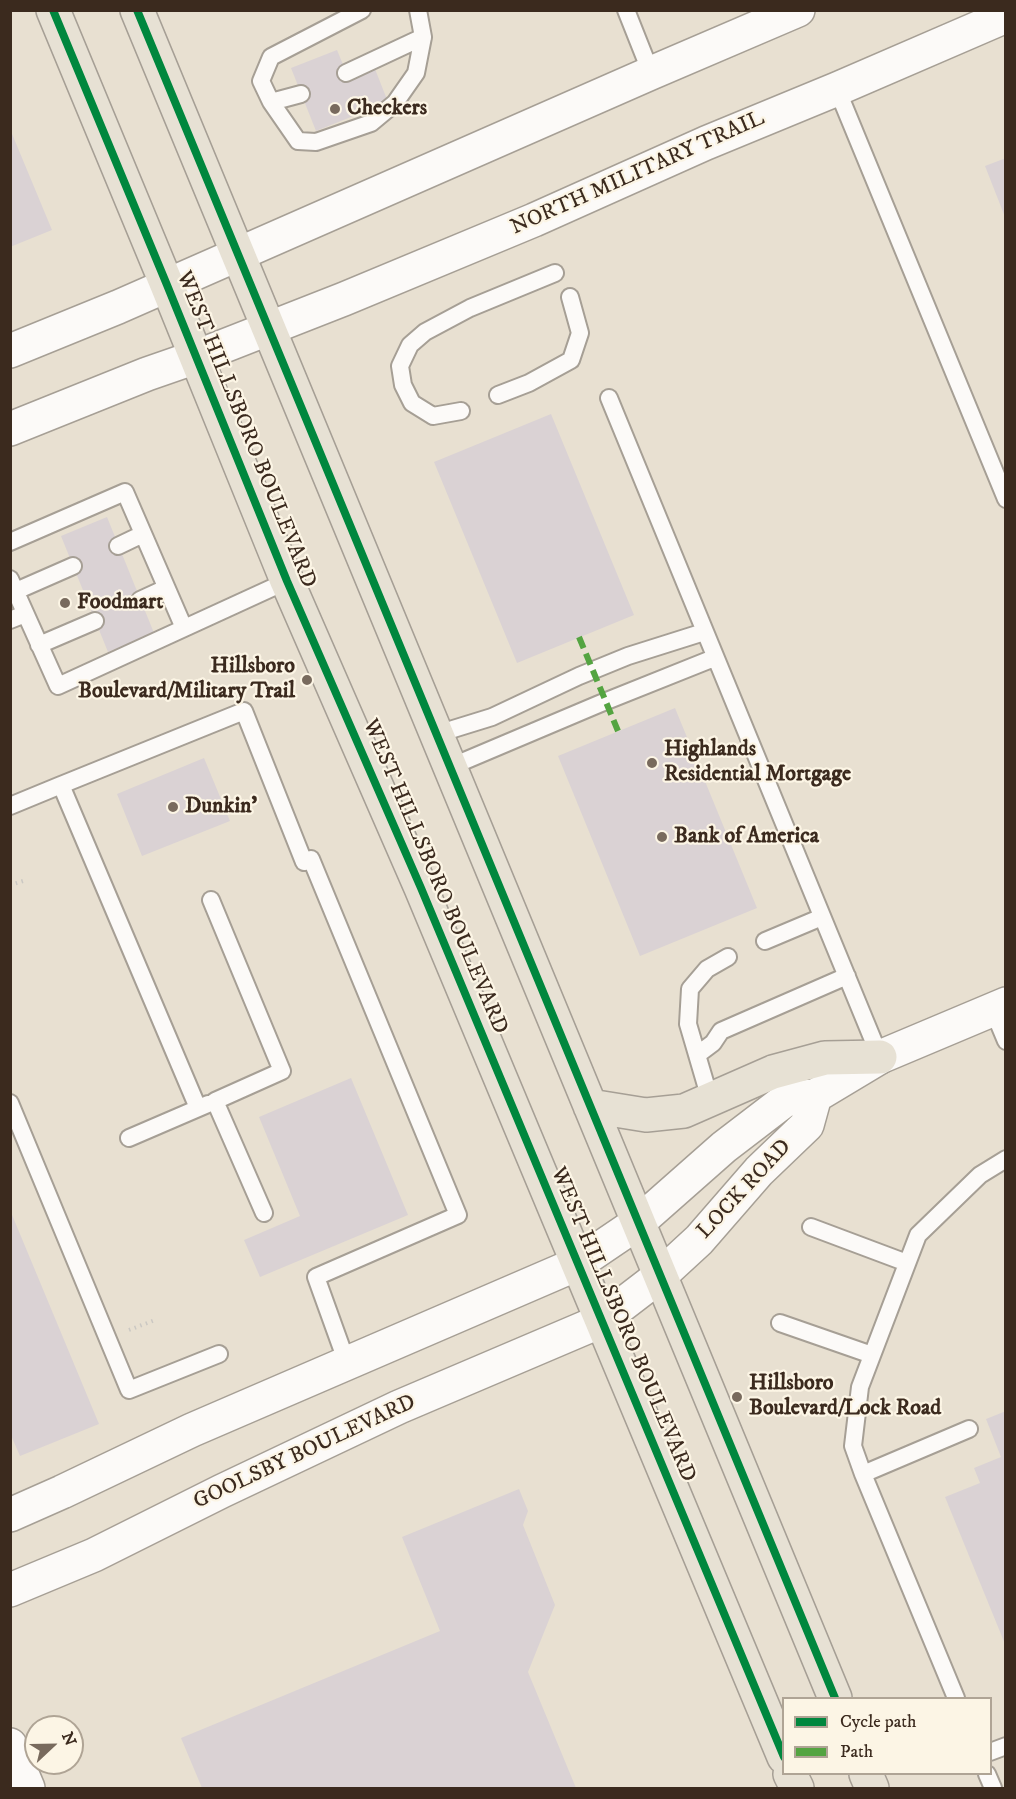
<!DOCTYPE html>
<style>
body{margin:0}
#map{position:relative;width:1016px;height:1799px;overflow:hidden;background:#e8e0d1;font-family:"IM FELL DW Pica",serif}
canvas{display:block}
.frame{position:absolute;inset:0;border:12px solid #3b2a1e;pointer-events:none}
.legend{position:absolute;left:782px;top:1697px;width:210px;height:78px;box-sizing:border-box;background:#fcf5e5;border:2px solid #afa495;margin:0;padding:8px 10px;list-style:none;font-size:18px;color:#3b2a1e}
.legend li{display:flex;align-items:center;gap:12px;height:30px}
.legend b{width:30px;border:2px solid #afa495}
.north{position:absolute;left:24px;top:1715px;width:60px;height:60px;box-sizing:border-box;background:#fcf5e5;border:2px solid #afa495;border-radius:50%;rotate:68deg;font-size:16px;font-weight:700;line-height:24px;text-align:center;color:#3b2a1e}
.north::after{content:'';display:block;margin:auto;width:21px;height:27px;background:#786a5d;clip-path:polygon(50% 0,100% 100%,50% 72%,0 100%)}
</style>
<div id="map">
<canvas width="1016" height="1799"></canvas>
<div class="frame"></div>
<ul class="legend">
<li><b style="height:8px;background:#00873e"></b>Cycle path</li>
<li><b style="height:8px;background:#54a441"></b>Path</li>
</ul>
<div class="north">N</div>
</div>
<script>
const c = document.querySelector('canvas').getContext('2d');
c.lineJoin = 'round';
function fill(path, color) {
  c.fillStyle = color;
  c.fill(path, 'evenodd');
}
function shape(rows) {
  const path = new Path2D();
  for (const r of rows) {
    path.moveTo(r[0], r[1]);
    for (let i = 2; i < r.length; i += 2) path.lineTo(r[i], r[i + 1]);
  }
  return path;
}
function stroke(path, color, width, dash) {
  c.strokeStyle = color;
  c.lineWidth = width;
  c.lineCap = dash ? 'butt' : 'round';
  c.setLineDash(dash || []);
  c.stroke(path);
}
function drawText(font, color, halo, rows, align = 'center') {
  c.font = font + ' "IM FELL DW Pica",serif';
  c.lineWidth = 4.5;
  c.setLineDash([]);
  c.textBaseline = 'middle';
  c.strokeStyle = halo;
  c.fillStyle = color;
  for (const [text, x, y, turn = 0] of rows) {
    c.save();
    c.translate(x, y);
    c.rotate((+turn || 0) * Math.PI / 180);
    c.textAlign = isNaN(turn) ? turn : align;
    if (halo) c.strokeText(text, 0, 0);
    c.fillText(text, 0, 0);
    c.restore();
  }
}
const building = shape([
 [337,50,349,79,375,69,388,102,316,131,291,68],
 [10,129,52,230,10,247],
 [1006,158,1006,217,1005,217,985,166],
 [551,414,634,615,517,663,434,462],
 [107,517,154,633,108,652,61,536],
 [675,708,757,908,640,956,558,756],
 [204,758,230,821,142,856,117,794],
 [351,1078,408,1215,260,1277,244,1240,300,1216,259,1117],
 [10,1210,99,1424,20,1456,10,1433],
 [1006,1411,1006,1644,1005,1644,945,1497,980,1483,974,1468,1001,1457,986,1419],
 [519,1489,528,1511,523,1525,555,1605,528,1672,576,1788,202,1788,181,1738,440,1631,402,1537]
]);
const path = shape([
 [10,885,23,881],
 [129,1330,155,1320]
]);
const service = shape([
 [626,10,651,73],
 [346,73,423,37,418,10],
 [837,89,1006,499],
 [301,94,271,102,261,81,271,57,362,10],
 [271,102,298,141,316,142,371,123,395,103,416,73,423,37],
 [498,395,529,383,571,360,580,333,570,297],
 [609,398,880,1057],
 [461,411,433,416,412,403,403,385,400,366,410,345,425,332,470,308,555,273],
 [10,542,125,492,184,628],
 [118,546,143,534],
 [10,579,58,686,287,581],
 [16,591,73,566],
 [140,600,166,588],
 [10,620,25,614],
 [39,645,95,621],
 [437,734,492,717,579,676,628,656,704,632],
 [450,767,599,704,714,658],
 [10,806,61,785],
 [311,859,458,1215,316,1277,347,1363],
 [211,900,282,1071,215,1101,264,1213],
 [765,941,822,917],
 [993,1010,1006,1041],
 [697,1055,713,1043,721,1031,847,976],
 [710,1099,688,1024,690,989,707,969,728,957],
 [10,1103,129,1390,219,1354],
 [198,1108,61,785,244,711,304,862],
 [129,1138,208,1104],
 [811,1227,907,1263],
 [780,1323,872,1355],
 [969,1429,863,1474,853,1446,860,1387,918,1235,980,1175,1006,1159],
 [863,1474,956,1698],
 [990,1752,1006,1746],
 [987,1774,993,1788]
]);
const minor = shape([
 [10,1515,62,1492,192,1430,577,1264,639,1222,724,1147,788,1098,815,1096,880,1057,1006,1004],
 [10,1590,94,1555,222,1491,399,1407,601,1321,661,1275,699,1240,759,1171,807,1125,815,1096],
 [10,1745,28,1788]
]);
const tertiary = shape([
 [10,351,118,307,651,73,798,10],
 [10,429,147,374,196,357,344,299,534,220,706,143,837,89,1006,16]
]);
const primary = shape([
 [53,10,167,285,287,581,421,888,784,1757],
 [137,10,835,1698],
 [590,1106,646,1115,684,1111,773,1072,825,1058,880,1057],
 [790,1774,797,1788],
 [866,1774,872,1788]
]);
const quiet = shape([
 [579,637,618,731]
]);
const cycleway = shape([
 [53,10,167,285,287,581,421,888,784,1757],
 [137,10,835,1698]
]);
const markers = [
 [335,109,6,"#786a5d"],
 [65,603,6,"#786a5d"],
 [307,680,6,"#786a5d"],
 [652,763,6,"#786a5d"],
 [173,807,6,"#786a5d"],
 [662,837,6,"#786a5d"],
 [737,1397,6,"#786a5d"]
];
const poiNames = [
 ["Checkers",347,109],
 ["Foodmart",77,603],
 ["Hillsboro",295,667,"right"],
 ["Boulevard/Military Trail",295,692,"right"],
 ["Highlands",664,750],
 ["Residential Mortgage",664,775],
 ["Dunkin'",185,807],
 ["Bank of America",674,837],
 ["Hillsboro",749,1384],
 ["Boulevard/Lock Road",749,1409]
];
const streetNames = [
 ["NORTH MILITARY TRAIL",638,174,-24],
 ["WEST HILLSBORO BOULEVARD",245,430,68],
 ["WEST HILLSBORO BOULEVARD",434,877,67],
 ["LOCK ROAD",745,1190,-47],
 ["WEST HILLSBORO BOULEVARD",622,1325,67],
 ["GOOLSBY BOULEVARD",305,1453,-25]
];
fill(building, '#dad2d4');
stroke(service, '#a69f95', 20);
stroke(minor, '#a69f95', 36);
stroke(tertiary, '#a69f95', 36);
stroke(primary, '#a69f95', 36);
stroke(path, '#cbc8c3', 4, [1.5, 4.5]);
stroke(service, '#fcfaf8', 16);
stroke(minor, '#fcfaf8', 33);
stroke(tertiary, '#fcfaf8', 33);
stroke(primary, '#e7e1d4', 33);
stroke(quiet, '#54a441', 6, [12, 6]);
stroke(cycleway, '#00873e', 8);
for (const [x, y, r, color] of markers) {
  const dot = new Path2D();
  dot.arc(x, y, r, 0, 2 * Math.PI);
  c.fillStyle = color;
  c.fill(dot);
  stroke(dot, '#fcf5e5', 2);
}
drawText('bold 22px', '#3b2a1e', '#fcf5e5', poiNames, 'left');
drawText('22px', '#3b2a1e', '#fcf5e5', streetNames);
</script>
